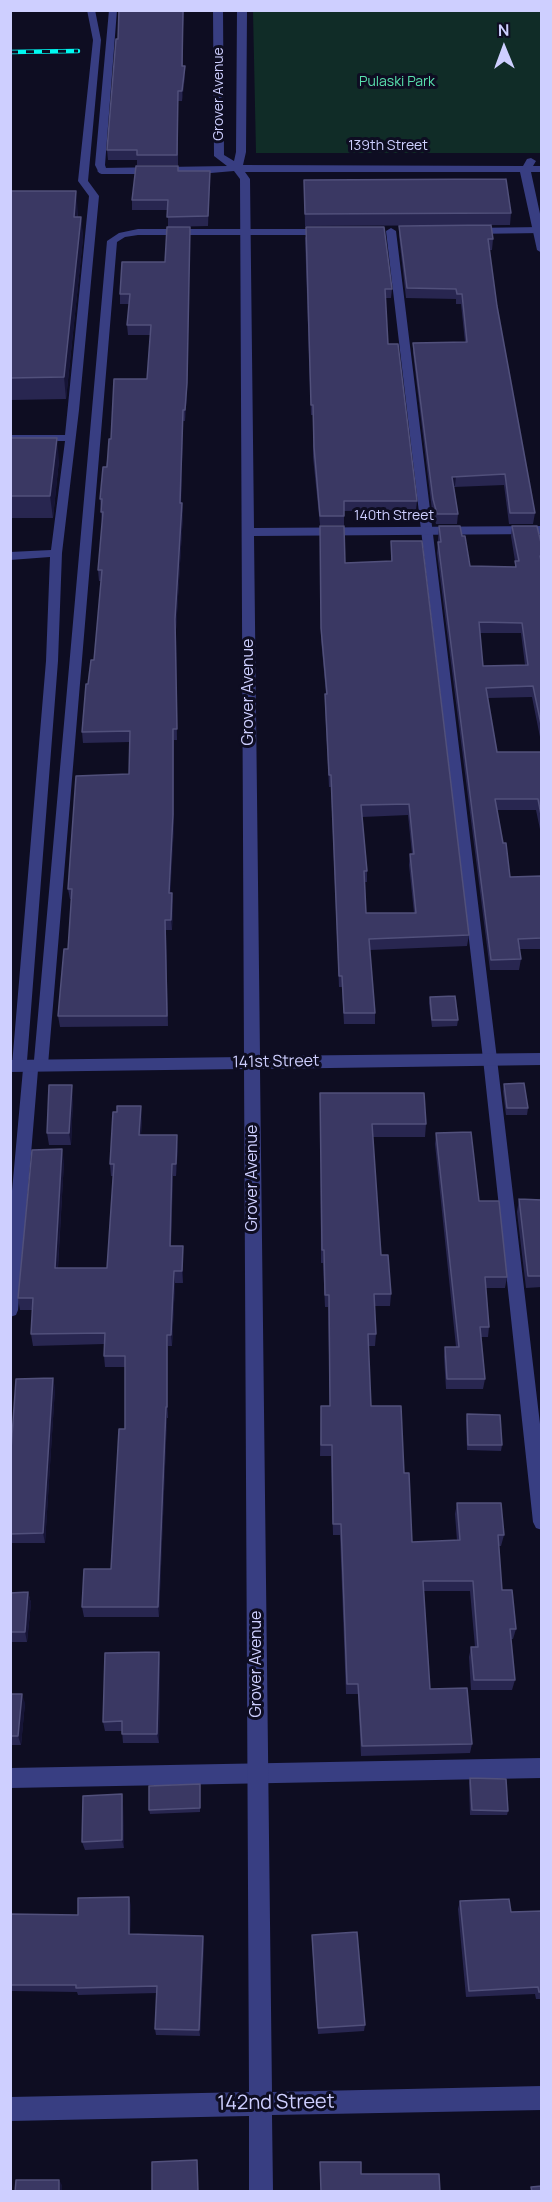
<!DOCTYPE html>
<style>
body{margin:0}
#map{position:relative;width:552px;height:2202px;overflow:hidden;background:#0e0d22;font-family:Manrope,sans-serif}
canvas{display:block}
.frame{position:absolute;inset:0;border:12px solid #cecfff;pointer-events:none}
.north{position:absolute;left:474px;top:18px;width:60px;height:60px;-webkit-text-stroke:4px #0e0d22;paint-order:stroke;rotate:359deg;font-size:16px;font-weight:700;line-height:24px;text-align:center;color:#cecfff}
.north::after{content:'';display:block;margin:auto;width:21px;height:27px;background:#cecfff;clip-path:polygon(50% 0,100% 100%,50% 72%,0 100%)}
</style>
<div id="map">
<canvas width="552" height="2202"></canvas>
<div class="frame"></div>
<div class="north">N</div>
</div>
<script>
const c = document.querySelector('canvas').getContext('2d');
c.lineJoin = 'round';
function fill(path, color) {
  c.fillStyle = color;
  c.fill(path, 'evenodd');
}
function shape(rows) {
  const path = new Path2D();
  for (const r of rows) {
    path.moveTo(r[0], r[1]);
    for (let i = 2; i < r.length; i += 2) path.lineTo(r[i], r[i + 1]);
  }
  return path;
}
function stroke(path, color, width, dash) {
  c.strokeStyle = color;
  c.lineWidth = width;
  c.lineCap = dash ? 'butt' : 'round';
  c.setLineDash(dash || []);
  c.stroke(path);
}
function drawText(font, color, halo, rows, align = 'center') {
  c.font = font + ' Manrope,sans-serif';
  c.lineWidth = 6;
  c.setLineDash([]);
  c.textBaseline = 'middle';
  c.strokeStyle = halo;
  c.fillStyle = color;
  for (const [text, x, y, turn = 0] of rows) {
    c.save();
    c.translate(x, y);
    c.rotate((+turn || 0) * Math.PI / 180);
    c.textAlign = isNaN(turn) ? turn : align;
    if (halo) c.strokeText(text, 0, 0);
    c.fillText(text, 0, 0);
    c.restore();
  }
}
const green = shape([
 [253,11,541,11,541,153,256,153]
]);
const service = shape([
 [87,10,95,10,101,40,88,181,99,196,79,410,62,553,58,661,27,1061,34,1060,107,241,119,233,138,229,324,229,329,232,324,235,138,235,125,237,117,242,48,1065,46,1069,38,1070,18,1310,16,1315,10,1317,10,1213,23,1069,14,1069,12,1065,46,661,50,557,10,560,10,552,51,550,65,441,10,441,10,435,65,435,89,196,78,181,93,40,87,10],
 [109,10,117,10,105,165,107,171,102,174,99,173,95,165,109,10],
 [542,227,542,233,471,234,466,231,471,228,542,227],
 [391,228,396,231,497,1059,542,1441,542,1530,536,1528,533,1522,483,1059,386,231,391,228],
 [542,1758,542,1778,10,1788,10,1768,542,1758]
]);
const minor = shape([
 [213,10,223,10,224,155,234,161,236,152,237,10,247,10,246,152,243,165,523,166,527,159,531,158,536,161,533,166,542,166,542,172,531,172,542,223,542,253,537,250,520,172,245,172,250,179,254,528,542,526,542,534,254,536,260,1056,542,1053,542,1065,260,1069,272,2092,542,2086,542,2110,272,2115,273,2192,249,2192,249,2116,10,2121,10,2097,249,2092,244,1069,10,1072,10,1060,244,1057,240,179,234,171,199,174,102,174,97,171,102,168,227,166,214,156,213,10]
]);
const rail = shape([
 [10,52,78,51]
]);
const wall = shape([
 [119,10,184,10,183,29,183,66,185,66,185,76,182,101,178,101,178,165,137,165,137,160,108,160,107,150,118,39],
 [178,171,210,171,208,226,168,227,168,210,132,210,132,200],
 [304,180,511,213,510,225,305,226],
 [10,191,78,212,78,217,81,217,83,238,66,399,10,400],
 [399,226,493,239,492,250,489,250,497,306,535,513,533,524,509,524,504,485,454,487,458,514,457,524,436,524,432,510,413,353,413,343,465,342,461,304,456,304,456,299,406,298,399,236],
 [190,227,187,393,185,421,183,421,181,503,182,503,183,514,176,630,177,740,174,740,174,826,170,893,172,893,173,904,172,930,166,930,168,1026,60,1027,58,1016,68,949,71,899,70,899,68,889,129,774,130,742,83,743,82,732,88,684,94,660,101,581,99,581,98,570,102,522,100,499,111,439,147,379,150,335,128,335,127,325,129,304,120,304,120,294,165,262],
 [305,237,392,289,391,298,385,298,388,344,417,501,416,510,344,511,344,525,320,525,313,457,313,415,311,415],
 [10,438,59,460,53,518,10,518],
 [439,526,462,536,470,566,515,567,515,561,511,536,512,526,542,547,542,747,532,697,488,698,497,752,542,752,542,834,541,834,536,810,496,810,510,877,542,876,542,949,519,949,521,959,519,970,490,970,437,553],
 [480,633,521,633,525,665,483,666],
 [320,538,345,563,391,561,391,541,469,935,467,946,370,950,375,1013,375,1024,344,1024,342,987,339,987,331,787,329,787,325,706,325,694,326,694,321,639],
 [408,815,412,854,410,854,409,865,414,913,366,913,365,882,367,882,367,871,362,817],
 [430,997,458,1020,457,1026,432,1027,429,1003],
 [504,1084,528,1108,527,1115,506,1115,503,1091],
 [320,1093,426,1124,425,1137,373,1137,381,1255,391,1294,390,1306,374,1306,376,1334,375,1346,368,1346,371,1406,404,1473,412,1542,457,1541,455,1514,457,1503,504,1535,501,1546,499,1546,502,1590,516,1629,513,1639,511,1639,515,1680,512,1690,471,1690,469,1657,471,1647,475,1647,470,1591,424,1591,430,1689,472,1744,470,1753,361,1756,358,1694,346,1694,340,1535,333,1535,331,1456,320,1456,321,1406,330,1406,328,1307,325,1307,323,1263,321,1263],
 [73,1098,71,1145,49,1145,47,1133],
 [142,1118,141,1135,178,1147,176,1176,173,1176,171,1246,183,1246,183,1283,175,1283,172,1346,168,1346,168,1418,167,1418,159,1617,84,1617,82,1607,111,1569,125,1429,125,1367,105,1367,104,1356,104,1344,33,1346,31,1334,33,1310,20,1310,18,1298,64,1161,58,1268,107,1268,113,1176,111,1176,110,1164],
 [436,1133,479,1201,507,1277,505,1288,486,1288,489,1327,488,1337,481,1337,485,1379,483,1389,446,1389,444,1357,445,1347,456,1347,435,1144],
 [519,1199,542,1200,542,1287,526,1288,517,1212],
 [55,1388,45,1543,10,1543,10,1464],
 [467,1414,502,1445,501,1451,467,1450,466,1420],
 [28,1592,31,1603,27,1642,10,1642,10,1593],
 [160,1662,159,1743,123,1743,122,1731,105,1731,103,1722],
 [10,1694,25,1703,21,1745,10,1745],
 [470,1778,508,1811,507,1815,470,1815,469,1783],
 [200,1789,200,1812,150,1814,149,1810],
 [122,1794,123,1803,124,1848,85,1850,82,1842],
 [460,1901,511,1912,542,1911,542,1999,536,1999,535,1994,466,1997,458,1909],
 [131,1905,130,1934,203,1936,204,1943,200,2036,156,2035,155,2029,157,1993,78,1995,77,1992,10,1991,10,1914,78,1915],
 [312,1935,365,2025,364,2031,318,2034,312,1942]
]);
const shadedWall = shape([
 [185,66,185,76,182,101,182,91],
 [210,171,210,181,208,226,208,216],
 [76,191,78,212,76,238,74,217],
 [81,217,83,238,66,399,64,377],
 [190,227,187,393,185,421,185,410],
 [183,410,183,421,181,514,180,503],
 [57,438,59,460,53,518,50,496],
 [456,476,455,486,451,487,452,477],
 [182,503,183,514,176,630,177,740,175,619],
 [173,729,174,826,170,904,169,893],
 [172,893,173,904,172,930,171,920],
 [72,1085,73,1098,71,1145,69,1133],
 [141,1106,142,1118,140,1148,139,1135],
 [177,1135,178,1147,176,1176,176,1164],
 [62,1149,64,1161,57,1280,55,1268],
 [172,1164,173,1176,170,1258,170,1246],
 [183,1246,183,1283,182,1271],
 [174,1271,175,1283,172,1346,171,1335],
 [167,1335,168,1346,168,1418,167,1407],
 [53,1378,55,1388,45,1543,43,1533],
 [166,1407,167,1418,159,1617,158,1607],
 [28,1592,31,1603,27,1642,25,1632],
 [159,1652,160,1662,159,1743,157,1734],
 [22,1694,25,1703,21,1745,18,1736],
 [122,1794,123,1803,124,1848,122,1840],
 [10,1799,12,1804,10,1838],
 [129,1897,131,1905,130,1941,129,1934],
 [203,1936,204,1943,200,2036,199,2030],
 [59,2180,62,2185,62,2192,59,2192]
]);
const building = shape([
 [119,10,183,10,182,66,185,66,182,91,178,91,177,155,137,155,137,150,107,150,116,39,118,39,119,10],
 [136,166,178,166,178,171,210,171,208,216,167,217,168,200,132,200,136,166],
 [506,179,511,213,305,214,304,180,506,179],
 [10,191,76,191,74,217,81,217,64,377,10,378,10,191],
 [491,225,493,239,488,239,497,306,535,513,510,513,505,474,452,477,458,514,437,514,433,499,413,343,467,342,462,294,457,294,456,289,407,288,399,226,491,225],
 [167,227,190,227,187,383,185,410,183,410,180,503,182,503,175,619,177,729,173,729,173,815,169,893,172,893,171,920,165,920,167,1016,58,1016,64,949,68,949,72,889,68,889,76,776,129,774,130,731,82,732,86,684,88,684,91,660,94,660,102,570,98,570,103,512,101,512,102,499,100,499,103,467,107,467,109,439,111,439,114,379,147,379,151,325,127,325,130,294,120,294,122,262,165,262,167,227],
 [306,227,384,227,392,289,385,289,388,344,398,344,417,501,344,501,344,516,320,516,314,447,313,405,311,405,306,227],
 [10,438,57,438,50,496,10,496,10,438],
 [320,526,344,526,345,563,392,561,391,541,422,541,469,935,369,939,375,1013,344,1013,342,976,339,976,331,775,329,775,325,694,327,694,321,628,320,526],
 [409,804,414,854,410,854,416,913,366,913,364,871,367,871,361,805,409,804],
 [439,526,460,526,462,536,465,536,470,566,516,567,515,561,519,561,512,526,537,526,542,547,542,556,540,556,542,565,542,729,533,686,486,688,497,752,542,752,542,820,538,799,495,799,503,843,506,843,510,877,542,876,542,938,518,939,521,959,491,960,438,542,441,542,439,526],
 [479,622,522,623,528,665,483,666,479,622],
 [455,996,458,1020,432,1020,430,997,455,996],
 [524,1083,528,1108,507,1108,504,1084,524,1083],
 [49,1085,72,1085,69,1133,47,1133,49,1085],
 [320,1093,424,1093,426,1124,372,1124,381,1255,388,1255,391,1294,374,1294,376,1334,368,1334,371,1406,401,1406,404,1473,409,1473,412,1542,460,1540,457,1503,501,1503,504,1535,498,1535,502,1590,512,1590,516,1629,510,1629,515,1680,474,1680,471,1647,478,1647,473,1581,423,1581,430,1689,467,1688,472,1744,362,1746,358,1684,347,1684,341,1524,333,1524,332,1445,321,1445,321,1406,330,1406,329,1295,325,1295,324,1250,322,1250,320,1093],
 [117,1106,141,1106,139,1135,177,1135,176,1164,172,1164,170,1246,183,1246,182,1271,174,1271,171,1335,167,1335,167,1407,166,1407,158,1607,82,1607,84,1569,111,1569,119,1429,125,1429,125,1356,104,1356,105,1333,31,1334,33,1298,18,1298,32,1150,62,1149,55,1268,107,1268,114,1164,110,1164,113,1112,117,1112,117,1106],
 [471,1132,479,1201,499,1201,507,1277,485,1277,489,1327,480,1327,485,1379,447,1379,445,1347,459,1347,436,1133,471,1132],
 [519,1199,542,1200,542,1276,528,1276,519,1199],
 [53,1378,43,1533,10,1534,10,1464,16,1379,53,1378],
 [467,1414,500,1415,502,1445,468,1445,467,1414],
 [28,1592,25,1632,10,1632,10,1593,28,1592],
 [159,1652,157,1734,122,1734,122,1721,103,1722,105,1653,159,1652],
 [10,1694,22,1694,18,1736,10,1736,10,1694],
 [470,1778,506,1779,508,1811,472,1810,470,1778],
 [200,1784,200,1808,149,1810,149,1786,200,1784],
 [122,1794,122,1840,82,1842,83,1796,122,1794],
 [129,1897,129,1934,203,1936,199,2030,155,2029,157,1986,76,1988,76,1985,10,1985,10,1914,78,1915,78,1898,129,1897],
 [509,1899,511,1912,542,1911,542,1992,539,1992,538,1987,469,1991,460,1901,509,1899],
 [357,1932,365,2025,318,2028,312,1935,357,1932],
 [197,2160,198,2192,152,2192,152,2162,197,2160],
 [320,2162,361,2162,361,2174,439,2174,440,2192,321,2192,320,2162],
 [16,2180,59,2180,59,2192,15,2192,16,2180],
 [542,2186,542,2192,532,2192,531,2187,542,2186]
]);
const farParknames = [
 ["Pulaski Park",397,82]
];
const farStreetnames = [
 ["Grover Avenue",219,94,-90],
 ["139th Street",388,146],
 ["140th Street",394,516]
];
const streetNames = [
 ["Grover Avenue",249,692,-90],
 ["141st Street",276,1062,-1],
 ["Grover Avenue",253,1178,-90],
 ["Grover Avenue",257,1664,-90]
];
const nearStreetnames = [
 ["142nd Street",276,2103,-1]
];
fill(green, '#102c27');
fill(service, '#383e82');
fill(minor, '#383e82');
stroke(rail, '#00f9f2', 4.5);
stroke(rail, '#0e0d22', 3, [8]);
fill(wall, '#282650');
fill(shadedWall, '#161436');
fill(building, '#3a3863');
stroke(building, '#51507b', 1.5);
drawText('14px', '#59e0ad', '#0e0d22', farParknames);
drawText('14px', '#cecfff', '#0e0d22', farStreetnames);
drawText('16px', '#cecfff', '#0e0d22', streetNames);
drawText('20px', '#cecfff', '#0e0d22', nearStreetnames);
</script>
